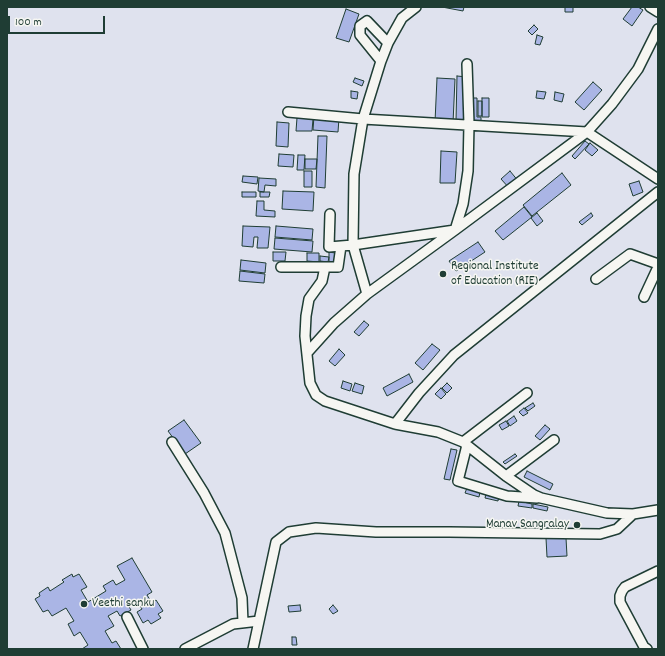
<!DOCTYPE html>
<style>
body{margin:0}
#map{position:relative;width:665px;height:656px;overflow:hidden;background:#dfe2ee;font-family:Dekko,sans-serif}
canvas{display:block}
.frame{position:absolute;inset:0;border:8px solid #1f3d34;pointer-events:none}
.scale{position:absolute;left:8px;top:16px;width:97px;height:18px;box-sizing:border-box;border:2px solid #1f3d34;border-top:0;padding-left:5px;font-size:12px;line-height:14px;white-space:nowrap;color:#1f3d34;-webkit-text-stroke:3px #f6f6f2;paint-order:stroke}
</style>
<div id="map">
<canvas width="665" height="656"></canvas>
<div class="frame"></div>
<div class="scale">100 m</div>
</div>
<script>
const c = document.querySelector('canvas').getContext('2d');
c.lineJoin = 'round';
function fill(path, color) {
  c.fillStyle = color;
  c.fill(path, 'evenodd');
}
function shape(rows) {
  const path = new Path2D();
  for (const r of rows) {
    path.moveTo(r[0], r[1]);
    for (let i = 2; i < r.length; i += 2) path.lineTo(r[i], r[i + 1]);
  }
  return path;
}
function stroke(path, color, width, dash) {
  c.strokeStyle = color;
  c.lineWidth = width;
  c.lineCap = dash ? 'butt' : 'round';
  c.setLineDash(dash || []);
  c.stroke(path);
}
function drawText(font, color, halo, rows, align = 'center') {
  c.font = font + ' Dekko,sans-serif';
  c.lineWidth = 3;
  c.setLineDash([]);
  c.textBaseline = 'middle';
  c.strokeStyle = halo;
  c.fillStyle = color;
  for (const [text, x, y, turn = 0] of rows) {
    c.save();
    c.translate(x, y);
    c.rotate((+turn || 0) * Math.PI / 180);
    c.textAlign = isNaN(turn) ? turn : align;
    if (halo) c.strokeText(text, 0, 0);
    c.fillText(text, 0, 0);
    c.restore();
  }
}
const building = shape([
 [442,7,464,7,463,11,442,7],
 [565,7,573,7,573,12,565,12,565,7],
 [632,7,638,7,643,10,632,26,623,19,632,7],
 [346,9,359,14,349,42,336,38,346,9],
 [534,25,538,29,532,35,528,31,534,25],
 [537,35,543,37,540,45,535,44,537,35],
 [457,76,467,77,466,121,456,121,457,76],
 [355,78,364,81,362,86,353,82,355,78],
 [437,78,455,79,453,123,435,122,437,78],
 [593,82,602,90,584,110,575,102,593,82],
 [351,91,358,92,357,99,351,98,351,91],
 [537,91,546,92,544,99,536,98,537,91],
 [555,92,564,94,562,102,554,100,555,92],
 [471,98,477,98,477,117,481,117,481,124,471,124,471,98],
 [482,98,489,98,489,117,482,117,482,98],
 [478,101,482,101,482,116,478,116,478,101],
 [314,116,339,118,338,132,313,130,314,116],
 [297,118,313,119,312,131,296,131,297,118],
 [277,122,289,123,288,147,276,146,277,122],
 [318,136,327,136,325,188,316,187,318,136],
 [585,141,589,144,575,159,572,156,585,141],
 [590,143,598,150,592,156,585,150,590,143],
 [441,151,457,152,455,183,440,183,441,151],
 [279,154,294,155,293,167,278,166,279,154],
 [298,155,305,155,304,170,297,170,298,155],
 [305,159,317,159,316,169,305,169,305,159],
 [304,171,312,171,312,187,304,187,304,171],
 [510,171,519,182,510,189,501,179,510,171],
 [562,173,571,185,532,216,523,205,562,173],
 [243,176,258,177,257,184,242,182,243,176],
 [259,178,276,179,276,186,265,185,264,192,258,191,259,178],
 [639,181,643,192,633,196,629,184,639,181],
 [283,191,314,192,313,211,282,209,283,191],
 [242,192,256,192,256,197,242,197,242,192],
 [260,192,270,192,269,197,260,197,260,192],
 [257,201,264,201,264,210,275,211,275,217,256,216,257,201],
 [524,207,532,217,503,240,495,231,524,207],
 [537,213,543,221,537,226,531,218,537,213],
 [591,213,593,216,582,225,579,222,591,213],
 [243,226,270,227,268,248,257,248,258,237,254,237,253,247,242,246,243,226],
 [276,226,313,229,312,240,275,237,276,226],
 [275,238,313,241,312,252,274,249,275,238],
 [478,242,485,252,456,271,449,261,478,242],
 [273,252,286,252,285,261,273,261,273,252],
 [329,252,335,253,335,263,329,263,329,252],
 [307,253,319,253,319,262,307,261,307,253],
 [320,256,329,257,328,262,320,261,320,256],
 [241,260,266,263,265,273,240,270,241,260],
 [240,271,265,274,264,283,239,281,240,271],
 [364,321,369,325,359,336,354,332,364,321],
 [432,344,440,350,423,370,415,363,432,344],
 [339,349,345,355,335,366,329,361,339,349],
 [409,374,413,382,387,396,383,388,409,374],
 [343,381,352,384,350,391,341,388,343,381],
 [355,383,364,386,362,394,352,391,355,383],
 [447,383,452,388,447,393,442,388,447,383],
 [441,388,446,394,441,399,435,394,441,388],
 [533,403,535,406,528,411,525,408,533,403],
 [524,408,528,413,523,416,519,412,524,408],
 [514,416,517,421,510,426,507,421,514,416],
 [184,420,201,443,185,454,168,431,184,420],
 [506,421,509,426,502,430,499,425,506,421],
 [545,425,550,429,540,440,535,436,545,425],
 [451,449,457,450,450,480,444,479,451,449],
 [515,454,517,456,505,464,503,462,515,454],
 [527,471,553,484,550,490,524,477,527,471],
 [467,488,480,492,479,497,465,493,467,488],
 [486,494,499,496,498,501,485,498,486,494],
 [519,501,532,504,532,508,518,506,519,501],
 [533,504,548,507,547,511,533,508,533,504],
 [546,538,566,538,567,556,547,557,546,538],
 [132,558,152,592,147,595,152,603,156,600,163,611,158,614,161,618,151,624,148,620,143,623,137,612,142,609,137,600,128,605,131,610,120,616,117,611,108,616,114,626,105,631,112,643,116,641,121,649,82,649,88,645,80,632,74,636,68,624,74,621,66,608,52,616,48,610,43,612,35,599,40,596,39,593,48,587,50,591,64,582,62,580,72,574,73,577,79,574,87,587,81,590,88,602,106,591,103,586,113,580,116,585,125,580,117,566,132,558],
 [300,605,301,611,289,612,288,606,300,605],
 [333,605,338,611,333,614,329,609,333,605],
 [292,637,296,637,297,645,292,645,292,637]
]);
const minor = shape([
 [650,7,658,12],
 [381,61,360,35,360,26,367,21,388,43],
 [288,112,363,119,587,132,658,179],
 [330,214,329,247,353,245,455,230,463,204,468,171,469,124,467,64],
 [281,267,338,267,341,246],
 [325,267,322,281,309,299,306,316,305,336,310,383,316,395,325,401,395,424,438,432,463,442,506,476,534,495,541,498,607,513,633,514,658,510],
 [596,279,630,254,658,264],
 [367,294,353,245,354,174,363,119,381,61,388,43,402,18,416,7],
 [644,297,658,267],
 [307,353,334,323,367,294,455,230,587,132,612,104,638,69,658,29],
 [395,424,419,393,454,355,658,192],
 [172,442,204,493,225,533,242,598,243,623],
 [463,442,527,393],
 [467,445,458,481,507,496,537,498],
 [506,476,554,440],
 [127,617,143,649],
 [185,649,233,624,259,621],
 [253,649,276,542,289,532,316,528,376,532,449,532,600,534,617,529,633,514],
 [647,649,644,647,620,602,620,596,622,591,625,587,658,571]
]);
const markers = [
 [443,274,4,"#1f3d34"],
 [577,525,4,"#1f3d34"],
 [84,604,4,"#1f3d34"]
];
const poiNames = [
 ["Regional Institute",451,267],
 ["of Education (RIE)",451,282],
 ["Manav Sangralay",569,525,"right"],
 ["Veethi sanku",92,604]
];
fill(building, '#aab5e5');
stroke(building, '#1f3d34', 1);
stroke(minor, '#1f3d34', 12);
stroke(minor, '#f6f6f2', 9);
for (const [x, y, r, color] of markers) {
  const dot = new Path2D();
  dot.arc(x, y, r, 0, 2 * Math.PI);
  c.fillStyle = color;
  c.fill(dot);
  stroke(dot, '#f6f6f2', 1.5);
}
drawText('13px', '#1f3d34', '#f6f6f2', poiNames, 'left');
</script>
